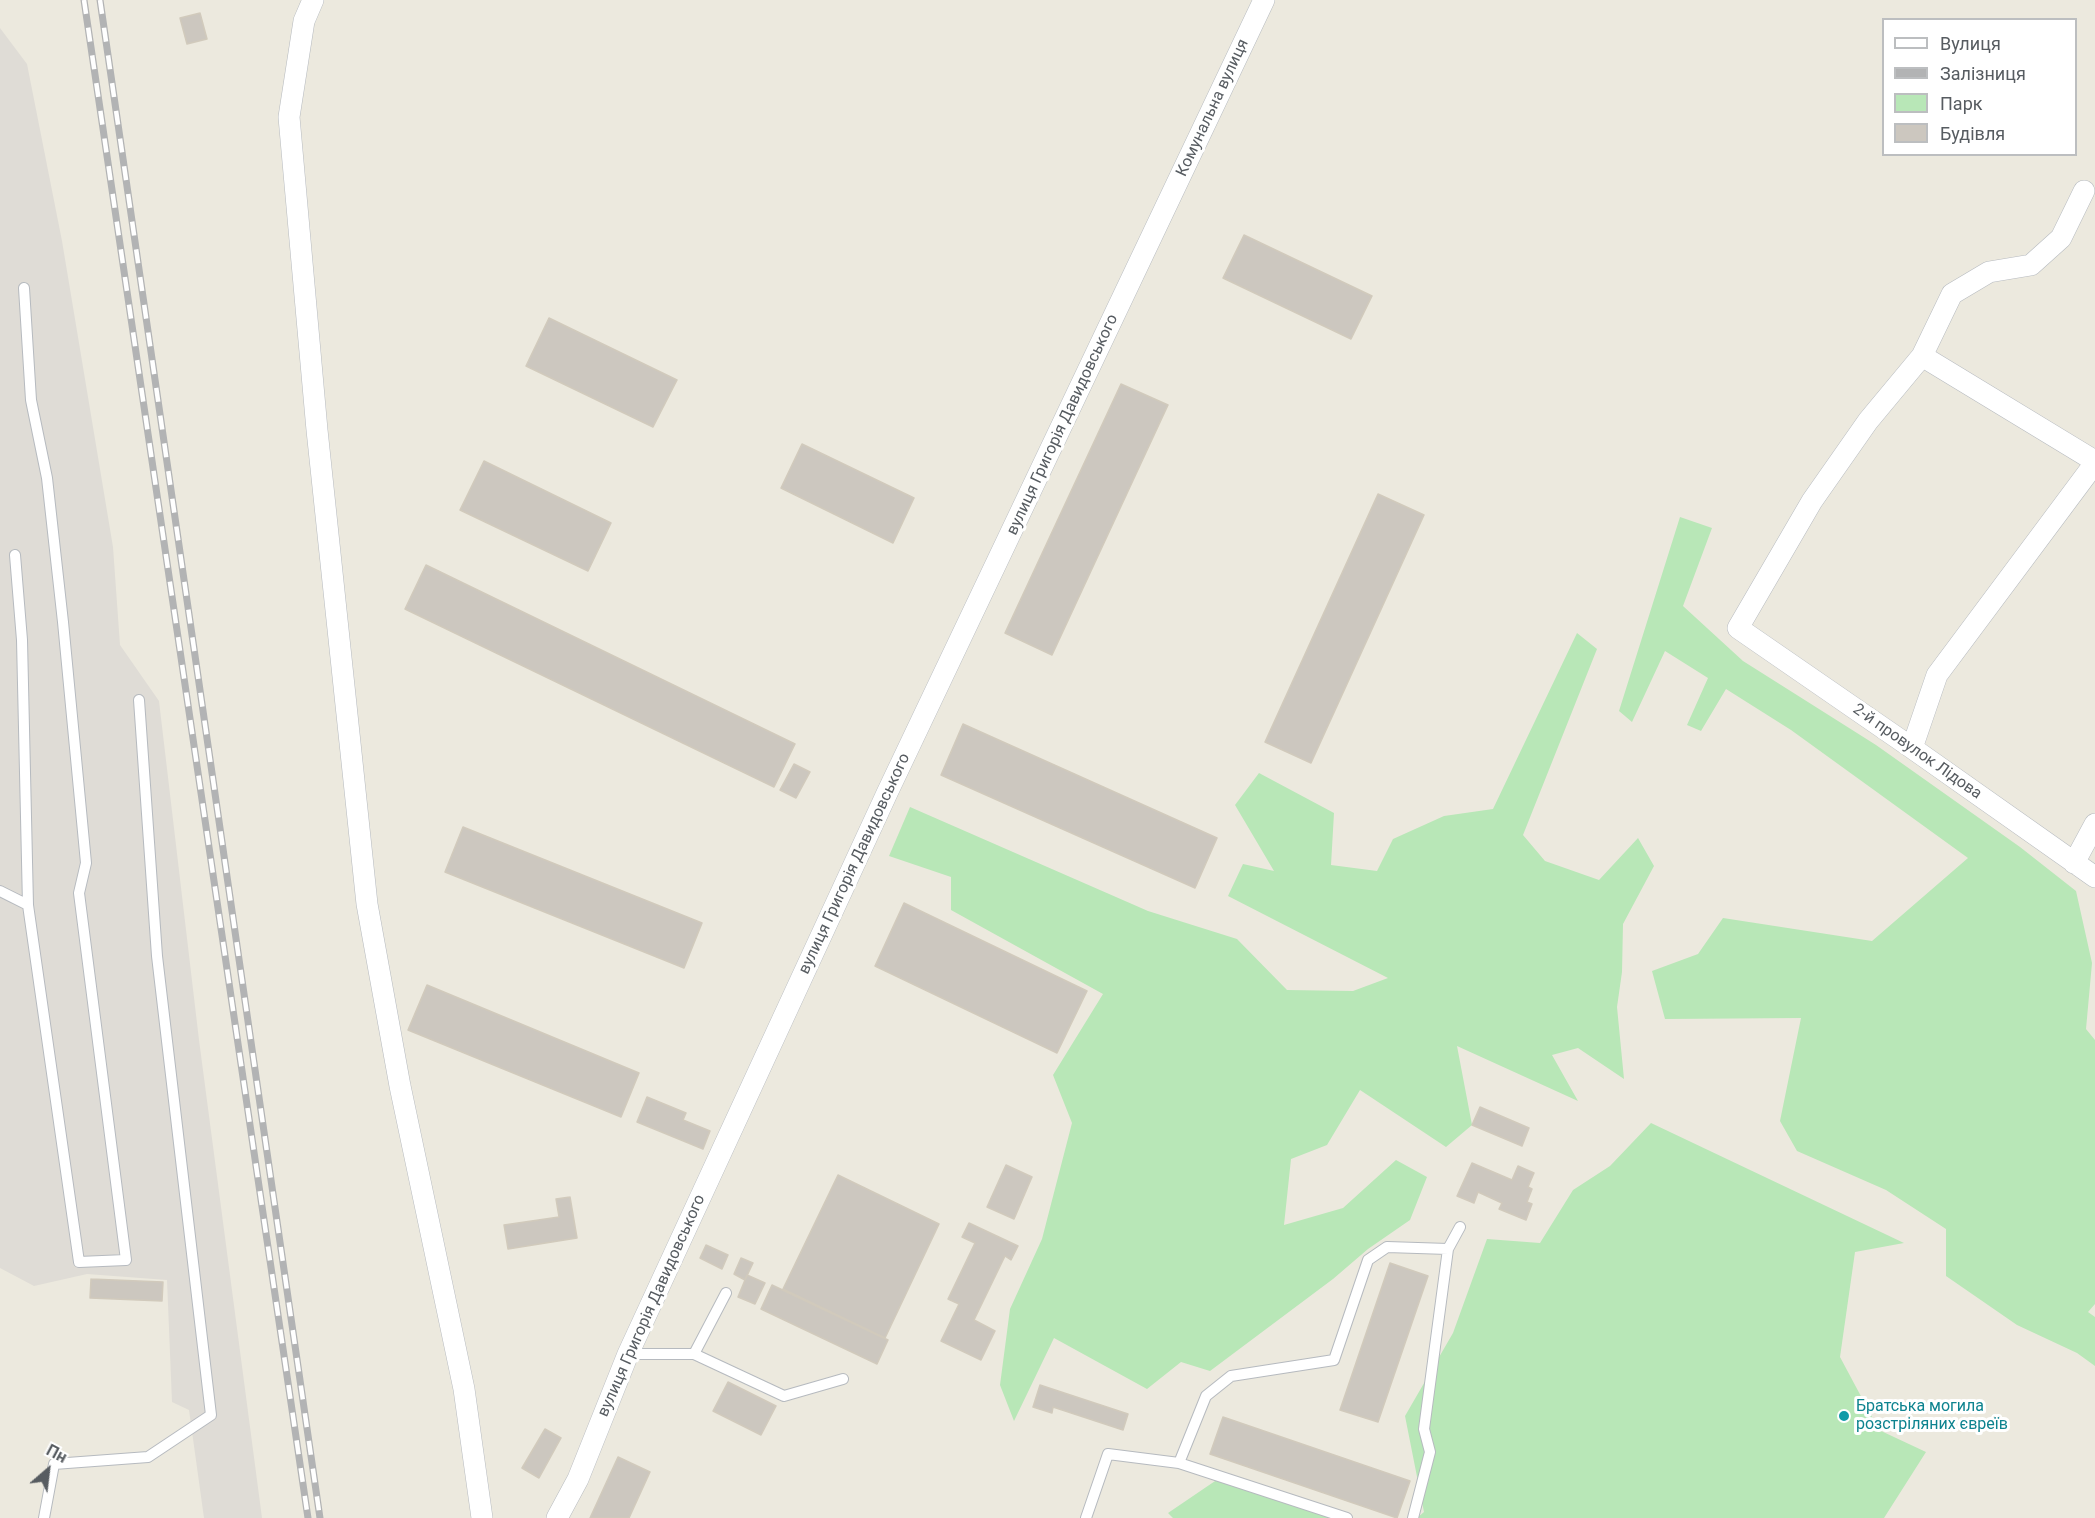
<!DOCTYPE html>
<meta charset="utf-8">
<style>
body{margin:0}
#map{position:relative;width:2095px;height:1518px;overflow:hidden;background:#ece9de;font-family:Roboto,sans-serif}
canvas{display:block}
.legend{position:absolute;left:1882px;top:18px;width:195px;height:138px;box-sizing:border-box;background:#fff;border:2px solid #bcbec0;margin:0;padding:8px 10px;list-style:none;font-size:18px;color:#575c61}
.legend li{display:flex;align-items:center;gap:12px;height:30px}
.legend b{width:30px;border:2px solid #bcbec0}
.north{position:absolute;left:18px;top:1440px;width:60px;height:60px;-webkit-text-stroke:4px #fff;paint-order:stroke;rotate:28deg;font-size:16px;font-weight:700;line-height:24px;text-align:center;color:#575c61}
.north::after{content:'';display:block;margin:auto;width:21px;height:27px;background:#575c61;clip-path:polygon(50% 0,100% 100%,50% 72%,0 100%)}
</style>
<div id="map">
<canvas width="2095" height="1518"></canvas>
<ul class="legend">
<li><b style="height:8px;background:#fff"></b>Вулиця</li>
<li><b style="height:8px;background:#b2b3b4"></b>Залізниця</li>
<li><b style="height:16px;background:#b8e7b7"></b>Парк</li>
<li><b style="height:16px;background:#ccc7bf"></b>Будівля</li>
</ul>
<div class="north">Пн</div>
</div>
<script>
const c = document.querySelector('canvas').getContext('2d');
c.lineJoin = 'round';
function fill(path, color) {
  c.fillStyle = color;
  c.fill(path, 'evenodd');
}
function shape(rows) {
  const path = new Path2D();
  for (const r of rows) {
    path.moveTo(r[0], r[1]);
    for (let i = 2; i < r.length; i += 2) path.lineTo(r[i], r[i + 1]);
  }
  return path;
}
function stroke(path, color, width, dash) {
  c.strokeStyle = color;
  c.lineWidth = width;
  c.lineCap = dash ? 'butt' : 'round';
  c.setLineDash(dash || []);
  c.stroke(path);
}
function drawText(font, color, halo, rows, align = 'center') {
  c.font = font + ' Roboto,sans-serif';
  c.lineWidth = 6;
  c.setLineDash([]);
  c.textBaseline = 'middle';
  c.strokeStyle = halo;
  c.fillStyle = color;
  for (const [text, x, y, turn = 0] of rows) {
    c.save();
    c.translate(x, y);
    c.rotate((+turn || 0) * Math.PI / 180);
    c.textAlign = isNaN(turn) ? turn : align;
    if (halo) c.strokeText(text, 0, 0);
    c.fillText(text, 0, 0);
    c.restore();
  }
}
const industrial = shape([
 [0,28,27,64,62,241,113,547,120,645,159,701,199,1040,262,1518,204,1518,189,1410,172,1402,167,1280,87,1274,34,1286,0,1268]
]);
const green = shape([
 [1680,517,1712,528,1683,606,1743,661,1876,745,2020,847,2076,891,2092,963,2086,1029,2095,1040,2095,1304,2088,1312,2095,1317,2095,1366,2077,1353,2017,1325,1946,1276,1946,1229,1886,1190,1797,1151,1780,1121,1801,1018,1665,1019,1652,971,1698,954,1723,918,1872,941,1968,858,1791,730,1726,689,1701,731,1687,725,1708,678,1665,651,1632,722,1619,711],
 [1577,633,1597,649,1523,835,1545,861,1599,880,1638,838,1654,866,1623,924,1622,972,1617,1007,1624,1079,1578,1048,1552,1055,1578,1101,1457,1046,1472,1125,1446,1147,1360,1090,1327,1145,1291,1159,1284,1225,1343,1208,1396,1160,1427,1177,1410,1220,1368,1249,1333,1279,1210,1371,1181,1362,1147,1389,1054,1338,1014,1421,1000,1385,1010,1309,1042,1239,1072,1123,1053,1075,1103,994,951,910,951,877,889,856,910,807,1148,911,1237,939,1287,990,1353,991,1388,978,1228,896,1243,864,1274,871,1235,805,1259,773,1334,813,1331,865,1377,871,1393,839,1444,816,1493,809],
 [1651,1123,1904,1243,1855,1252,1840,1357,1879,1430,1926,1452,1884,1518,1417,1518,1424,1512,1405,1416,1453,1333,1487,1239,1540,1243,1573,1190,1610,1166],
 [1221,1477,1352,1518,1173,1518,1168,1513]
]);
const building = shape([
 [200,13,207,39,187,44,180,18,200,13],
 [1244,235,1372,296,1351,339,1223,278,1244,235],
 [549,318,677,380,653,427,526,366,549,318],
 [1121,384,1168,405,1052,655,1005,633,1121,384],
 [802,444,914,498,893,543,781,488,802,444],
 [484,461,611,523,588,571,460,510,484,461],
 [1378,494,1424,515,1311,763,1265,742,1378,494],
 [426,565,795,744,774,787,405,609,426,565],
 [963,724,1217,838,1195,888,941,775,963,724],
 [794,764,810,772,796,798,780,790,794,764],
 [463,827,702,923,684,968,445,872,463,827],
 [904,903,1087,991,1057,1053,875,966,904,903],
 [427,985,639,1073,621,1117,408,1030,427,985],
 [647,1097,686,1113,683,1120,710,1131,703,1149,637,1122,647,1097],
 [1480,1107,1529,1128,1522,1146,1472,1125,1480,1107],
 [1472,1163,1512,1180,1518,1166,1534,1173,1528,1187,1532,1189,1527,1202,1532,1204,1526,1220,1499,1209,1502,1203,1478,1192,1474,1203,1457,1196,1472,1163],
 [1006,1165,1032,1177,1014,1219,987,1207,1006,1165],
 [838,1175,939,1224,885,1338,783,1289,838,1175],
 [570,1197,577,1238,508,1249,504,1225,559,1217,556,1199,570,1197],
 [969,1223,1018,1246,1011,1260,1005,1256,974,1320,995,1331,981,1360,941,1341,959,1304,948,1299,975,1243,962,1237,969,1223],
 [706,1245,728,1255,722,1269,700,1258,706,1245],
 [741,1258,753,1263,745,1280,734,1274,741,1258],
 [1390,1263,1428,1276,1378,1422,1340,1410,1390,1263],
 [747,1275,765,1283,755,1304,738,1297,747,1275],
 [91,1279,163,1282,162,1301,90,1298,91,1279],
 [772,1285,888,1340,877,1364,761,1309,772,1285],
 [728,1382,776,1406,761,1435,713,1411,728,1382],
 [1040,1385,1128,1414,1123,1430,1053,1407,1052,1413,1033,1407,1040,1385],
 [1223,1417,1410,1481,1397,1518,1210,1454,1223,1417],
 [545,1429,561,1438,539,1478,522,1468,545,1429],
 [618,1457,650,1472,629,1518,590,1518,618,1457]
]);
const service = shape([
 [15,555,22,640,28,905],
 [0,891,28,905,79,1262,126,1260,79,893,86,863,63,622,47,478,31,400,24,288],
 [628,1354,694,1354,784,1396,843,1379],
 [694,1354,726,1293],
 [1179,1463,1206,1396,1231,1376,1334,1360,1368,1260,1387,1247,1448,1249],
 [44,1518,54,1464,148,1457,211,1415,157,956,139,700],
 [1086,1518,1108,1454,1179,1463,1347,1518],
 [1413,1518,1430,1452,1424,1429,1448,1249,1460,1227]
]);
const minor = shape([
 [313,0,304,21,289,117,317,430,367,904,400,1086,464,1389,482,1518],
 [2084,191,2061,238,2031,265,1989,272,1952,294,1922,356,1868,421,1812,501,1738,628,1912,748,2095,877],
 [1922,356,2095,461],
 [1912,748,1937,675,2095,463],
 [2074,863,2095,824],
 [557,1518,578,1479,628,1354,888,791,1264,0]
]);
const rail = shape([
 [84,0,308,1518],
 [100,0,320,1518]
]);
const markers = [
 [1844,1416,6,"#0f9aa8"]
];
const streetNames = [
 ["Комунальна вулиця",1213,108,-65],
 ["вулиця Григорія Давидовського",1063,425,-65],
 ["2-й провулок Лідова",1917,752,35],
 ["вулиця Григорія Давидовського",855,864,-65],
 ["вулиця Григорія Давидовського",652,1306,-66]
];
const cultureNames = [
 ["Братська могила",1856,1407],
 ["розстріляних євреїв",1856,1425]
];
fill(industrial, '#dfdcd6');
fill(green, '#b8e7b7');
fill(building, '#ccc7bf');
stroke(building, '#d1cabc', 1.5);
stroke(service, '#b6babf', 12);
stroke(minor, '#b6babf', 22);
stroke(service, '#fff', 10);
stroke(minor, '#fff', 21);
stroke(rail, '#b2b3b4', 7);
stroke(rail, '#fff', 4.5, [14]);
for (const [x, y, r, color] of markers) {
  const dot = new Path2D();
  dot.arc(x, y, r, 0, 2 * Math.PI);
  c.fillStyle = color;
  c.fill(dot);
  stroke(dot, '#fff', 2);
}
drawText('16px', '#575c61', '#fff', streetNames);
drawText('16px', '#0d838f', '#fff', cultureNames, 'left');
</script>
